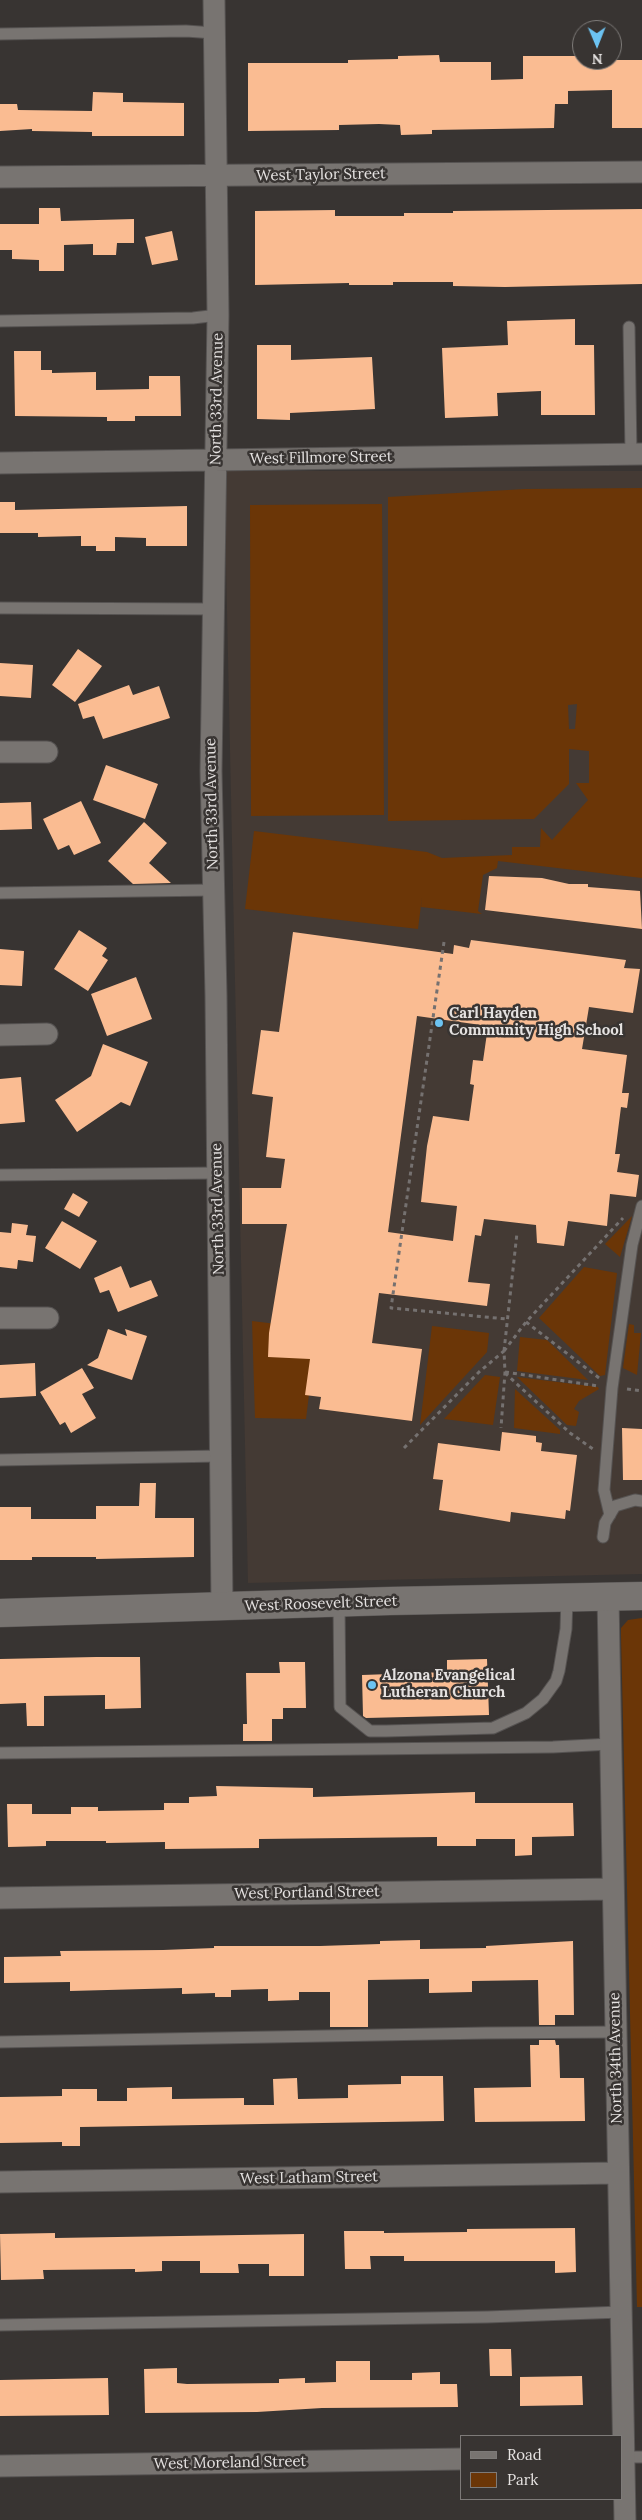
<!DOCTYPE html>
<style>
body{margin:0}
#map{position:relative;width:642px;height:2520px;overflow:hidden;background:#383432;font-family:Lora,serif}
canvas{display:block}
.legend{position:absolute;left:460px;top:2435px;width:162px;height:65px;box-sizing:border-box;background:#383432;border:1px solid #7d7a78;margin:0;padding:6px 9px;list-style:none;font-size:15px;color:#e5e2e1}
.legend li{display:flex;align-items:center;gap:10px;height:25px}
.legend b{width:25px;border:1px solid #7d7a78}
.north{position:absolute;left:572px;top:20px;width:50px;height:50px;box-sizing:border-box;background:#383432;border:1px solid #7d7a78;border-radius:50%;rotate:179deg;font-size:14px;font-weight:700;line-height:20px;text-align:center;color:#e5e2e1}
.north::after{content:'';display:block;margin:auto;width:18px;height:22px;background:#6cc3f2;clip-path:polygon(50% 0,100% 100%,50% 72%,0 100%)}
</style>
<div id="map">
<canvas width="642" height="2520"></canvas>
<ul class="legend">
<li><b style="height:6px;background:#787471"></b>Road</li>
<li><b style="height:14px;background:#6b3607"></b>Park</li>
</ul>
<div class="north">N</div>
</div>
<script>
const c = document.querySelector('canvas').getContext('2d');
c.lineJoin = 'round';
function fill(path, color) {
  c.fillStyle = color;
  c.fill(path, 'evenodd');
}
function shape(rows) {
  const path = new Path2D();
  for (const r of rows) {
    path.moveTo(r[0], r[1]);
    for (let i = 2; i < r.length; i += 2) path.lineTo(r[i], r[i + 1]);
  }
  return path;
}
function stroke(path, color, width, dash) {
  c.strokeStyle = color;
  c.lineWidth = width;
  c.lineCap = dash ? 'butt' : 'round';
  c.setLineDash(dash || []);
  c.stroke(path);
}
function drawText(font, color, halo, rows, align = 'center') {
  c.font = font + ' Lora,serif';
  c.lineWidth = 5;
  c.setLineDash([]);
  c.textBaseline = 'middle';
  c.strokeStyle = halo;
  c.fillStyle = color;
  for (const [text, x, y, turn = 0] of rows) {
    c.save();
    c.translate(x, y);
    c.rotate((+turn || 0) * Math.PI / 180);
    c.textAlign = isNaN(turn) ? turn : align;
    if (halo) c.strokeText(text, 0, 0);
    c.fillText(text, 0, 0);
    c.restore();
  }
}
const built = shape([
 [224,471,642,471,642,1574,248,1583]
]);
const green = shape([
 [642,488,642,878,498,861,497,868,483,875,478,911,482,914,421,907,422,897,418,929,245,909,254,831,427,852,442,858,512,855,512,847,540,847,541,828,552,840,588,800,576,783,589,783,589,751,569,749,569,784,534,819,388,821,388,497,525,489],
 [577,704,575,729,569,729,568,705],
 [382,504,384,815,251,816,250,505],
 [632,1216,620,1257,605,1244],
 [584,1267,617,1273,605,1375,600,1376,539,1318],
 [252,1321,317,1329,306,1419,255,1418],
 [629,1324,634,1325,634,1333,641,1333,637,1375,623,1368],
 [432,1326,489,1333,487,1352,420,1425],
 [520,1337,547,1340,588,1380,517,1371],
 [485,1375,500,1377,493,1425,444,1419],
 [517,1377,598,1387,599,1389,579,1401,574,1409,579,1412,576,1426,567,1425],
 [515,1389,560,1430,560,1434,514,1428],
 [642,1618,642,2307,637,2307,621,1636,621,1628,628,1620]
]);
const building = shape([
 [439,55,440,62,491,62,491,80,523,79,523,56,582,56,582,60,642,60,642,128,612,128,612,90,568,91,568,104,555,104,554,128,432,130,432,134,401,135,400,125,379,124,339,125,339,130,248,131,248,63,348,63,348,60,398,59,398,56],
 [93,92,123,93,123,102,184,103,184,136,92,136,92,132,32,131,32,129,0,131,0,104,17,104,18,110,92,111],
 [39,208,60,208,61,221,134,219,134,243,117,243,116,255,93,255,93,244,64,245,64,271,39,271,39,260,12,259,12,250,0,250,0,224,39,224],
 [642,209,642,284,505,287,453,286,453,282,393,282,393,285,349,285,349,283,255,285,255,211,335,210,335,216,404,216,404,213,453,213,453,211],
 [172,231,178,260,152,265,145,237],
 [575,319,575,345,594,345,595,415,541,415,541,391,497,393,498,416,445,418,442,348,508,345,507,321],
 [257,345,291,345,291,360,372,357,375,409,290,413,290,420,257,419],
 [14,351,41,351,41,370,52,370,52,373,96,372,96,390,149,389,149,376,180,376,181,416,135,416,135,421,107,421,107,417,15,416],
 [0,502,15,502,15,510,187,506,187,546,146,546,146,538,115,537,115,551,96,551,96,546,81,546,81,536,38,537,38,533,0,533],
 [78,649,102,666,75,702,52,685],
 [0,663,33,665,31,698,0,696],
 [129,685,133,695,159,686,170,718,103,739,94,716,83,719,78,704],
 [106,765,158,784,145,819,93,800],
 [81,801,101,843,74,855,69,845,58,850,43,819],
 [31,802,32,829,0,830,0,803],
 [144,822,167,843,149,863,171,883,133,884,108,861],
 [489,876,542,878,569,884,588,884,588,887,640,891,642,929,485,910],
 [79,930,107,948,102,956,108,960,88,991,54,969],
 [293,932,453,954,454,945,469,948,471,940,626,960,624,968,640,969,633,1013,589,1007,582,1049,627,1055,622,1093,629,1093,627,1108,621,1107,615,1154,620,1154,617,1172,639,1175,636,1197,610,1194,607,1226,568,1221,564,1246,537,1243,536,1225,484,1219,481,1236,475,1235,468,1282,490,1284,487,1306,379,1293,372,1343,422,1349,412,1421,319,1409,321,1397,305,1395,310,1359,268,1357,269,1333,287,1224,242,1224,242,1188,281,1188,285,1159,266,1157,273,1097,252,1094,261,1030,279,1032],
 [417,1016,488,1026,483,1061,473,1060,470,1084,474,1085,469,1121,433,1116,427,1146,421,1202,457,1206,453,1241,388,1232],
 [0,949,24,951,22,986,0,985],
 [136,977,152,1019,107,1036,91,994],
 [103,1044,148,1062,130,1106,121,1102,77,1132,55,1100,91,1076],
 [21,1077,25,1122,0,1124,0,1079],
 [73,1193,88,1202,79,1217,64,1209],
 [62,1221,97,1241,80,1269,45,1248],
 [12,1223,28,1225,26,1235,36,1236,33,1262,18,1260,17,1269,0,1267,0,1232,11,1233],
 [121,1266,130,1288,151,1280,158,1296,118,1312,109,1290,100,1293,94,1278],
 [108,1329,127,1336,125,1329,147,1336,132,1380,87,1365,98,1358],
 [35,1363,36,1396,0,1398,0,1365],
 [82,1368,94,1388,82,1394,96,1418,71,1433,65,1422,60,1425,40,1392],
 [622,1428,642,1429,642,1480,623,1480],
 [502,1432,536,1436,536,1442,542,1443,541,1451,577,1455,570,1511,566,1510,565,1519,511,1512,510,1522,439,1510,443,1480,433,1479,438,1443,500,1451],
 [140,1483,156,1483,155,1518,194,1518,194,1557,96,1559,96,1557,32,1557,32,1560,0,1560,0,1507,31,1507,31,1519,96,1519,96,1506,139,1506],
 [96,1657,140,1657,141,1708,105,1709,105,1695,44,1696,44,1726,27,1726,26,1703,0,1704,0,1659],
 [487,1659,489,1715,366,1718,363,1716,362,1675,447,1672,447,1660],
 [279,1662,305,1662,306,1708,283,1708,283,1719,272,1719,272,1741,243,1741,243,1724,247,1724,246,1673,280,1673],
 [216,1786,313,1788,313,1797,475,1792,475,1803,573,1803,574,1836,532,1837,532,1855,515,1856,515,1839,476,1839,476,1846,437,1846,437,1837,259,1839,259,1848,165,1849,165,1842,106,1843,106,1841,46,1841,46,1846,8,1847,7,1804,32,1804,32,1814,71,1814,71,1807,98,1807,98,1811,164,1810,164,1803,189,1803,189,1797,217,1796],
 [420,1940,420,1949,486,1948,486,1946,573,1941,574,2015,555,2015,555,2025,539,2025,538,1980,472,1981,472,1992,429,1993,429,1979,368,1980,368,2027,330,2027,330,1992,299,1992,299,2000,268,2001,268,1989,231,1990,231,1997,215,1997,215,1993,182,1994,182,1988,70,1991,70,1982,4,1983,4,1957,61,1956,60,1951,163,1950,214,1948,214,1946,320,1946,380,1944,380,1941],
 [539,2040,555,2040,556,2045,559,2045,560,2078,584,2078,585,2121,475,2122,474,2088,531,2087,530,2045,539,2045],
 [401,2076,443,2076,444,2121,80,2127,80,2146,62,2146,62,2142,0,2143,0,2097,62,2096,62,2089,97,2089,97,2101,127,2101,127,2088,172,2087,172,2099,244,2098,244,2105,274,2105,273,2079,297,2078,298,2099,348,2098,348,2085,401,2084],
 [575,2228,576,2272,555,2273,555,2261,404,2261,404,2256,370,2256,371,2269,345,2269,344,2231,384,2231,384,2233,467,2232,467,2229],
 [55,2233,55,2238,304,2234,304,2276,269,2276,269,2264,238,2264,239,2273,200,2273,200,2261,162,2261,162,2271,135,2272,135,2269,43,2270,44,2279,1,2280,0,2234],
 [489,2349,511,2349,512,2376,490,2376],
 [336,2361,370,2361,370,2380,412,2380,412,2373,440,2372,440,2384,457,2384,458,2407,322,2408,257,2412,145,2413,144,2369,177,2368,177,2383,187,2384,279,2383,279,2379,305,2378,305,2383,336,2382],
 [582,2376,583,2405,520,2406,520,2377],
 [108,2378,109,2415,0,2416,0,2380]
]);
const path = shape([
 [444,942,391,1308,507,1319],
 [526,1322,599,1378],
 [504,1351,526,1322,623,1218],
 [504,1351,517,1233],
 [505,1372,598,1386],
 [505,1373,570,1433,593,1449],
 [627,1389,642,1391],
 [404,1448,479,1372,504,1351,505,1372,501,1428]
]);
const lane = shape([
 [0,34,186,31,214,33],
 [0,321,193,318,218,315],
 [629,327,631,454],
 [0,608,213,609],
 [0,893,214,890],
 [0,1175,218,1173],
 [0,1460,220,1456],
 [610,1515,604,1490,612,1388,632,1245,642,1206],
 [603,1537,605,1523,615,1506,635,1500,642,1501],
 [339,1603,340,1707,370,1731,386,1731,493,1728,526,1713,543,1699,556,1681,559,1671,566,1629,567,1597],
 [0,1753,553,1747,611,1744],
 [0,2042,486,2033,616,2032],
 [0,2325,487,2317,621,2312],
 [624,2457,642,2457]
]);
const street = shape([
 [214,0,218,315,211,771,216,996,222,1607],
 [0,177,642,172],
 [0,463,642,454],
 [0,752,47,752],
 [0,1035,47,1034],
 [0,1318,48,1318],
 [608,1596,625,2520],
 [0,1898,613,1889],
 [0,2182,618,2173],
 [0,2466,461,2459]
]);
const secondary = shape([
 [0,1613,390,1601,642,1596]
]);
const markers = [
 [439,1023,5,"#6cc3f2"],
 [372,1685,5,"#6cc3f2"]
];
const streetNames = [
 ["West Taylor Street",321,175,-1],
 ["North 33rd Avenue",217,399,-89],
 ["West Fillmore Street",321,458,-1],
 ["North 33rd Avenue",212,804,-91],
 ["North 33rd Avenue",218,1209,-91],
 ["West Roosevelt Street",321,1604,-2],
 ["West Portland Street",307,1893,-1],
 ["North 34th Avenue",616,2058,-91],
 ["West Latham Street",309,2178,-1],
 ["West Moreland Street",230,2463,-1]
];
const poiNames = [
 ["Carl Hayden",449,1014],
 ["Community High School",449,1031],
 ["Alzona Evangelical",382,1676],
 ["Lutheran Church",382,1693]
];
fill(built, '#443a34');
fill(green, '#6b3607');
fill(building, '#fabc92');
stroke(lane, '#565352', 13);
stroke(street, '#565352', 23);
stroke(secondary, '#565352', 29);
stroke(path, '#757170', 3, [4, 4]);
stroke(lane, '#787471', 11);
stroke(street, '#787471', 21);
stroke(secondary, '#787471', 28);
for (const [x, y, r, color] of markers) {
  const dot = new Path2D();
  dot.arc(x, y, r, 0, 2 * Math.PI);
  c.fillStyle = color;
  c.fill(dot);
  stroke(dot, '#383432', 2);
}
drawText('15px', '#e5e2e1', '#383432', streetNames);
drawText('bold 15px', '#e5e2e1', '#383432', poiNames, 'left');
</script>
